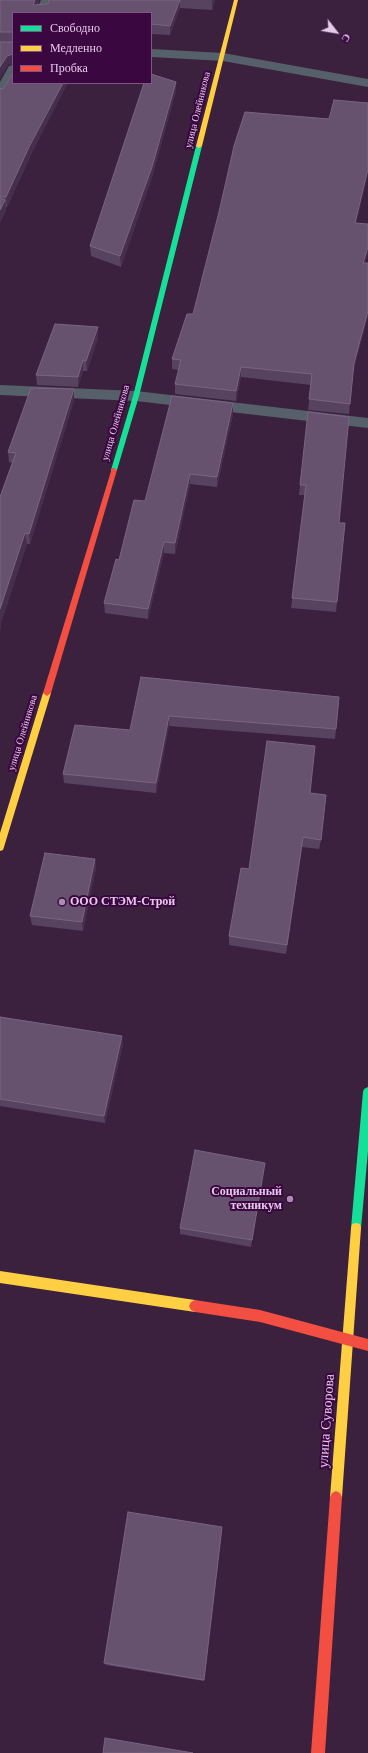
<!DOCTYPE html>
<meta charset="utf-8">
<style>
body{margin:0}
#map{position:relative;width:368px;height:1753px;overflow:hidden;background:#3b213e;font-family:"Times New Roman",serif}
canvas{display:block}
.legend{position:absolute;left:12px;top:12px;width:140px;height:72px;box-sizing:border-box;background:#3a0740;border:1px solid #7f5584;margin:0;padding:5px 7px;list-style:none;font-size:12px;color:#e6c9ea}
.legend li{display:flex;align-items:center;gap:8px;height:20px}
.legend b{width:20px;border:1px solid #7f5584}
.north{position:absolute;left:316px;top:12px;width:40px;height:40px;-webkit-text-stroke:3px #3a0740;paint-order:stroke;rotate:121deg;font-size:11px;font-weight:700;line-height:16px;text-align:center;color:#e6c9ea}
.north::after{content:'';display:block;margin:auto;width:14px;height:18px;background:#e6c9ea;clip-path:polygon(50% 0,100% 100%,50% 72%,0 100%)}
</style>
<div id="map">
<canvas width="368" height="1753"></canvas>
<ul class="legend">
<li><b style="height:5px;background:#16e098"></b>Свободно</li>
<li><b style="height:5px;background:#ffcf43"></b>Медленно</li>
<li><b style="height:5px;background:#f24e42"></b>Пробка</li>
</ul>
<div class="north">С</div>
</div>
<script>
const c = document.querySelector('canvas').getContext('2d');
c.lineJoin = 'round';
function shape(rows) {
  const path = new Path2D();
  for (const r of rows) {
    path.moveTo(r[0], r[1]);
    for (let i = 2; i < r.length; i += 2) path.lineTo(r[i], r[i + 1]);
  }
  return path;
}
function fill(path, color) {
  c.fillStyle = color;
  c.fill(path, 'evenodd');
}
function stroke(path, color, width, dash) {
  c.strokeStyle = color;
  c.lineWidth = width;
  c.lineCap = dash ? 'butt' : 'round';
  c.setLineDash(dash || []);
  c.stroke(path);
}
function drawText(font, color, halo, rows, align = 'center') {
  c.font = font + ' "Times New Roman",serif';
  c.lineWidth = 4;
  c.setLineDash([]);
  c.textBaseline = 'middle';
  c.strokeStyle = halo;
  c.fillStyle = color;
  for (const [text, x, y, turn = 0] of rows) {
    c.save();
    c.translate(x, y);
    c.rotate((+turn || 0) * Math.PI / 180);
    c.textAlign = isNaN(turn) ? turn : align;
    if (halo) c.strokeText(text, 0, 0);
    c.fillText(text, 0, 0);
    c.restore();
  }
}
const street = shape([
 [41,0,53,0,47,13,35,13,41,0],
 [151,49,223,53,368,79,368,87,223,61,151,57,151,49],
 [13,65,13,81,4,97,0,98,0,82,9,66,13,65],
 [0,385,136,391,368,418,368,428,136,401,0,395,0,385]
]);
const fast = shape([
 [199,144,202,146,139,396,117,470,114,472,112,472,111,470,133,396,196,146,199,144],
 [368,1087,368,1151,361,1228,360,1232,356,1233,352,1232,351,1228,363,1092,364,1089,368,1087]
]);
const slow = shape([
 [234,0,238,0,202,146,199,148,196,146,234,0],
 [47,690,51,693,4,847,3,850,0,851,0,833,43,693,47,690],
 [356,1223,360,1224,361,1228,342,1497,340,1501,336,1503,332,1501,330,1497,351,1228,352,1224,356,1223],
 [0,1271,195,1300,199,1302,201,1306,199,1310,195,1312,0,1283,0,1271]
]);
const jam = shape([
 [112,468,114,468,117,470,51,693,47,696,43,693,112,468],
 [195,1300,260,1310,368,1339,368,1351,260,1322,195,1312,191,1310,189,1306,191,1302,195,1300],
 [336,1491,340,1493,342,1497,325,1753,311,1753,330,1497,332,1493,336,1491]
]);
const wall = shape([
 [0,0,39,0,38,5,48,4,49,0,215,0,212,10,180,8,170,35,151,34,151,13,13,13,13,42,0,42],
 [0,88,30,157,7,207,6,207,6,210,0,223],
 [176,91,152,177,121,267,91,256,90,246],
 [356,223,368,224,368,253,365,263,368,263,368,316,353,371,349,414,308,410,311,385,241,377,236,401,175,394,175,384,179,370,172,369,172,359,193,314],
 [98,327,98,338,87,371,83,371,78,387,37,385,36,375],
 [74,400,30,544,27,544,1,623,1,627,0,630,0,497,12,463,9,462,8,452],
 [308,412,339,523,337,602,336,612,291,608,305,495,299,495],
 [233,414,217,487,190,484,175,554,164,553,148,619,105,613,104,603,119,560],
 [141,677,336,729,335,739,169,726,156,793,64,783,63,774,130,730],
 [310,793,321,840,319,849,302,847,286,954,229,945,229,936,249,869],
 [95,859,96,868,83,931,32,925,30,916],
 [0,1017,123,1044,105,1123,0,1106],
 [265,1163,251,1247,180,1234,180,1228],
 [222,1527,204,1681,106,1665,104,1663]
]);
const shadedWall = shape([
 [35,0,39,0,35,13,33,5],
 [180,0,180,8,170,35,170,26],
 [212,0,215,0,212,10],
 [13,54,13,64,8,65,0,79,0,67,7,56],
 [176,82,176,91,152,177,121,267,120,256],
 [63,83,68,83,30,157,7,207,6,197,29,147],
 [368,169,368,174,354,233,355,223],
 [5,200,6,210,0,223,0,210],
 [368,247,368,253,362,273,363,263],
 [368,311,368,316,353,373,354,363],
 [98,327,98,338,87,371,86,361],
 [83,360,83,371,78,387,78,377],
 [241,367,241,377,236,401,236,391],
 [74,389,74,400,30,544,29,534],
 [233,403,233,414,217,487,217,477],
 [190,474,190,484,175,554,175,543],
 [25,533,27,544,1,623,1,627,0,630,0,609],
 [164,542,164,553,148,619,148,609],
 [169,716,169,726,156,793,156,783],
 [95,859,96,868,83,931,82,922],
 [122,1036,123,1044,105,1123,104,1116]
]);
const building = shape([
 [0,0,35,0,33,5,48,4,49,0,180,0,170,26,151,24,151,13,13,13,13,32,0,32,0,0],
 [0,42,13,42,13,57,13,54,7,56,0,67,0,42],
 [13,73,13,83,63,83,29,147,6,197,0,197,0,88,3,89,13,73],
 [151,74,176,82,152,167,120,256,90,246,144,83,151,83,151,74],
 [334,100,368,103,368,169,355,223,368,224,368,247,363,263,368,263,368,311,354,363,350,404,309,399,312,374,241,367,236,391,175,384,181,360,172,359,187,314,193,314,219,212,234,146,245,112,329,119,334,100],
 [0,198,5,200,0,210,0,198],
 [55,324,98,327,86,361,83,360,78,377,36,375,55,324],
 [31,388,74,389,29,534,25,533,0,609,0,497,16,453,8,452,31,388],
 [172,396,233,403,217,477,190,474,175,543,164,542,148,609,104,603,116,559,119,560,134,500,145,501,172,396],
 [308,412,349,417,339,523,345,523,337,602,292,598,306,485,300,485,308,412],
 [141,677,339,697,336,729,169,716,156,783,63,774,75,725,130,730,141,677],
 [267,741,315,746,310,793,326,795,321,840,303,837,287,945,229,936,241,868,249,869,267,741],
 [45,853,95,859,82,922,30,916,45,853],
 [0,1017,122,1036,104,1116,0,1099,0,1017],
 [195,1150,265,1163,252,1240,180,1228,195,1150],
 [128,1512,222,1527,204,1680,104,1663,128,1512],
 [105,1738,193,1753,103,1753,105,1738]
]);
const markers = [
 [62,902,4,"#aa8eae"],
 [290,1199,4,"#aa8eae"]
];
const farStreetnames = [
 ["улица Олейникова",198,110,-76],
 ["улица Олейникова",116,423,-74],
 ["улица Олейникова",23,733,-73]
];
const poiNames = [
 ["ООО СТЭМ-Строй",70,902],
 ["Социальный",282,1192,"right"],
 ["техникум",282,1206,"right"]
];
const nearStreetnames = [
 ["улица Суворова",327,1421,-86]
];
fill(street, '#56606a');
fill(fast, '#16e098');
fill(slow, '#ffcf43');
fill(jam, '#f24e42');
fill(wall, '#574360');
fill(shadedWall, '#452f4c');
fill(building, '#66516f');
stroke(building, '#7a6482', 1);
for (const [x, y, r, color] of markers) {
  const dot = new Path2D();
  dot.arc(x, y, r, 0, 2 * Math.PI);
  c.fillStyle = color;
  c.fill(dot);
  stroke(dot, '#3a0740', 1.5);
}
drawText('10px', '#e6c9ea', '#3a0740', farStreetnames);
drawText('bold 12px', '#e6c9ea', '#3a0740', poiNames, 'left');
drawText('14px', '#e6c9ea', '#3a0740', nearStreetnames);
</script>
